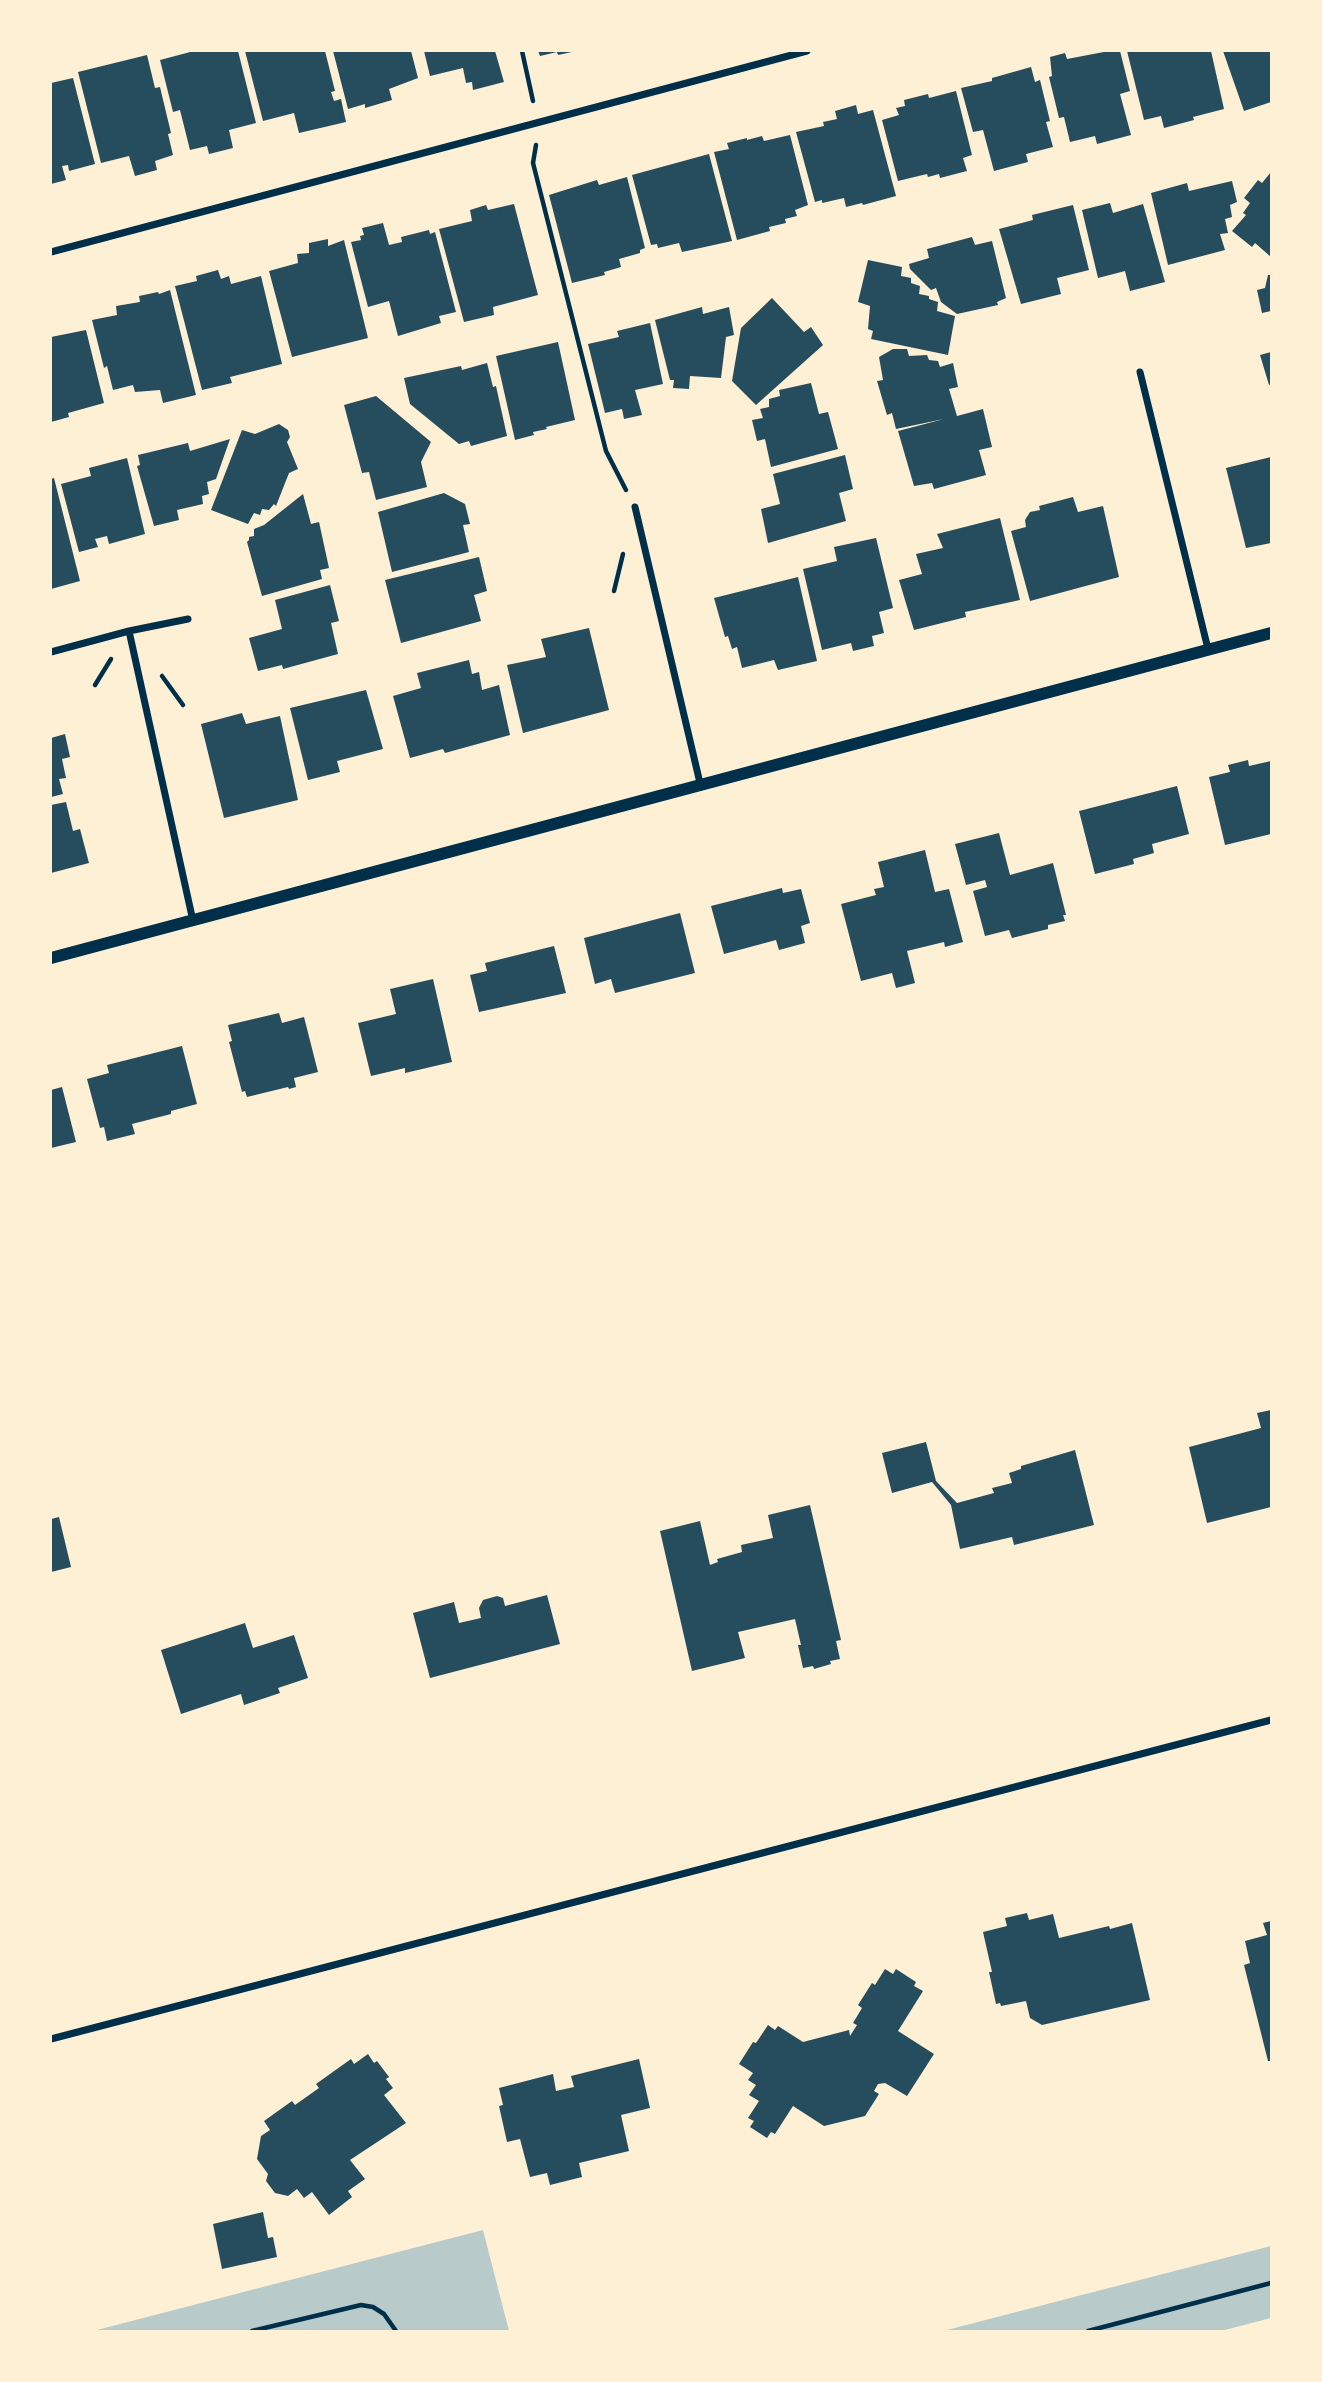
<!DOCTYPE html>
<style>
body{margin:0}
#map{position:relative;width:1322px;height:2382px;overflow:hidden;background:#fdf0d5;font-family:"DM Sans",sans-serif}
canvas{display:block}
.frame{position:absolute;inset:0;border:52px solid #fdf0d5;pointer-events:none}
</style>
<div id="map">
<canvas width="1322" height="2382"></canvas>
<div class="frame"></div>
</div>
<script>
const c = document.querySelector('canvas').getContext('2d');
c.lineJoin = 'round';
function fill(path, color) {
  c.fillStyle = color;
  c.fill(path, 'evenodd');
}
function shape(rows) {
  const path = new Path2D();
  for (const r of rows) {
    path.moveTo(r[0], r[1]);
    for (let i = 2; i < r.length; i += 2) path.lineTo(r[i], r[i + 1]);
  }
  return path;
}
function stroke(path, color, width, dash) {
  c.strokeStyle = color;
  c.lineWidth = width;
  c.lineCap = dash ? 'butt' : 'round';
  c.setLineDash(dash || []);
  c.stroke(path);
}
const green = shape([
 [483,2230,509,2331,93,2331],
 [1271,2246,1271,2318,1221,2331,943,2331]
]);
const building = shape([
 [194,51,238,51,256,123,229,130,233,148,209,154,207,146,190,150,180,110,173,112,160,60],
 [245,51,325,51,335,91,331,92,334,101,341,99,346,122,299,133,294,113,263,121],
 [333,51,411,51,418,78,389,89,392,100,365,108,365,104,348,109],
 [424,51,495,51,504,82,473,90,472,82,466,83,463,68,430,76],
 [538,51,572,51,572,52,558,55,557,52,540,56],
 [1109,51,1120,51,1130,91,1120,94,1131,135,1097,144,1095,136,1070,142,1064,117,1059,118,1049,77,1052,76,1050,57,1065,53,1067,59],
 [1127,51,1211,51,1224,109,1193,117,1194,120,1164,128,1161,116,1144,120],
 [1223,51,1271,51,1271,102,1244,111],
 [147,55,155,88,160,87,171,133,168,134,173,155,155,161,157,170,135,176,129,156,101,163,78,72],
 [1031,67,1035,82,1040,80,1050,121,1046,122,1053,147,1026,154,1028,162,994,171,983,130,973,132,961,88,992,81,992,78],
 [73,78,95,164,69,171,68,165,62,166,66,180,51,184,51,83],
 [956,91,972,155,963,158,967,171,940,178,939,174,928,177,927,174,898,181,882,120,899,115,896,108,905,106,904,100,928,94,929,98],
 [856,105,858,114,873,110,896,196,863,205,862,203,846,207,844,198,822,203,822,200,815,202,796,132,824,126,823,122,837,119,835,111],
 [790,135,808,205,795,210,797,216,785,219,786,223,769,227,770,231,737,240,714,152,729,149,727,143,747,138,747,140,762,136,764,141],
 [709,154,732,241,682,252,679,243,658,248,657,244,651,245,632,175],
 [1271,172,1271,257,1255,243,1252,247,1232,231,1246,215,1243,213,1250,203,1244,198,1258,180,1262,183],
 [627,177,645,248,640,250,640,253,619,259,621,267,604,272,605,275,572,283,549,195,597,180,599,185],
 [1232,181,1237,202,1230,205,1232,217,1225,219,1228,233,1220,234,1225,250,1168,265,1151,193,1187,183,1189,191],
 [1110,203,1113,213,1143,204,1165,282,1130,291,1125,271,1098,278,1082,210],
 [514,204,538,295,493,307,494,315,464,322,439,229,472,221,470,210,486,205,488,210],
 [1073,205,1089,270,1057,278,1061,294,1021,304,999,229,1033,220,1032,215],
 [383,223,389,245,402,242,401,237,429,230,430,234,435,232,456,312,439,316,441,323,398,336,389,301,368,307,351,242,361,240,360,236,364,235,362,228],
 [972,237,975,245,992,241,1006,298,997,302,998,305,957,314,941,302,936,288,931,290,910,269,909,264,929,258,927,249],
 [328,239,328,246,344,240,368,338,292,357,269,271,298,263,297,254,309,253,309,243],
 [868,260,902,267,901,276,911,278,911,283,920,286,919,294,929,296,929,299,938,302,937,311,955,316,948,355,871,339,873,331,868,329,870,306,858,302],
 [218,270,221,279,229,276,231,284,261,276,282,364,230,377,232,383,202,390,175,286,197,281,196,276],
 [1268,275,1271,275,1271,311,1262,313,1257,290,1265,288],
 [170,290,196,395,163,403,160,390,135,392,133,385,113,390,107,366,104,368,92,320,117,315,116,306,140,302,139,296,158,292,159,294],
 [772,298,804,332,811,327,823,345,756,405,732,381,741,328],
 [702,307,703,314,729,307,734,335,726,337,721,378,690,376,689,389,673,388,674,380,670,380,655,320],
 [650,323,663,384,635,390,642,415,624,419,622,409,605,413,588,344,619,337,617,331],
 [86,330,104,403,68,413,69,417,51,422,51,337],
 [558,342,575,420,546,427,547,429,533,432,534,435,515,440,496,356],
 [893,349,907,349,909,356,927,355,929,360,938,361,940,367,953,363,958,387,949,389,957,416,983,409,992,447,979,450,986,475,934,489,932,483,914,486,898,431,944,419,896,429,892,413,887,415,877,381,883,380,879,357],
 [1271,352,1271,384,1269,385,1260,355],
 [487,363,493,387,496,386,507,436,471,446,469,441,459,444,410,404,404,378,461,366,462,370],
 [811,383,819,414,828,412,838,449,771,467,765,439,757,441,752,420,763,418,760,409,769,407,769,399,780,396,779,390],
 [376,396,431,442,421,462,427,487,376,500,369,472,362,473,344,405],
 [279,424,288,430,290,437,287,442,298,469,289,473,276,506,274,504,269,510,262,509,260,515,254,513,248,524,211,510,242,430,255,434],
 [230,439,216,479,207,482,209,494,202,496,203,504,177,510,179,520,154,526,137,466,140,465,138,455,188,443,190,451],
 [845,455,853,489,839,493,846,521,768,543,761,509,780,504,773,474],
 [1271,457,1271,543,1246,548,1226,468],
 [127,458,145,534,109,544,107,536,95,539,98,547,79,552,61,484,91,476,89,468],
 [54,478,80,581,51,589,51,479],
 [444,493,465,504,470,524,463,525,469,552,392,572,378,512],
 [303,494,311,524,319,522,329,568,320,570,322,579,262,596,247,542,249,540,249,537,254,536,254,529,264,525],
 [1073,497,1078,512,1103,506,1119,577,1030,601,1011,531,1026,527,1025,520,1030,512,1040,510,1039,506],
 [1000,518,1020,600,965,612,966,617,914,630,899,580,922,574,916,554,943,548,937,534],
 [876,538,893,608,879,612,884,633,872,636,874,646,853,651,851,643,822,650,803,569,837,561,834,547],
 [479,557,487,591,474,595,481,621,401,643,385,580],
 [798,577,817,661,778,670,774,660,742,668,737,647,732,649,728,636,725,637,714,598],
 [330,585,339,621,331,623,338,654,283,669,282,665,258,671,249,638,282,629,275,600],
 [589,628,609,710,523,733,507,665,546,657,541,639],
 [469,660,472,674,479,672,482,690,499,685,510,735,445,753,443,749,410,758,393,696,421,688,417,673],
 [366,690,383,749,337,761,340,772,308,780,290,708],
 [242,713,246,724,280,716,298,800,224,818,201,724],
 [65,734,70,757,62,759,66,778,59,779,63,794,51,797,51,738],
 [1248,760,1249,766,1271,761,1271,834,1225,845,1209,777,1230,772,1228,765],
 [1177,786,1189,834,1152,844,1154,853,1133,859,1134,864,1095,874,1079,811],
 [66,802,73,831,80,829,89,863,51,873,51,805],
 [999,833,1010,875,1053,863,1066,915,1063,915,1065,921,1048,925,1048,929,1012,938,1009,930,985,936,973,891,987,887,985,880,966,885,955,844],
 [925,850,935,892,949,889,963,942,945,947,944,942,907,951,915,983,896,988,892,973,861,981,841,904,876,895,874,889,884,887,878,862],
 [782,888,783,893,801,889,810,923,801,926,805,943,779,950,776,940,724,954,711,906],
 [680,913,695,973,615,993,611,979,595,984,584,938],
 [554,946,566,993,479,1012,470,975,487,971,485,963],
 [433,979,452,1062,405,1073,405,1068,371,1076,358,1023,396,1014,390,989],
 [279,1013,282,1023,304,1017,318,1072,294,1078,296,1087,289,1089,288,1087,247,1097,245,1091,242,1092,229,1042,232,1041,228,1025],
 [182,1046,197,1104,171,1111,171,1114,132,1124,135,1134,107,1141,104,1127,100,1128,87,1079,109,1073,107,1065],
 [62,1087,76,1142,51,1148,51,1090],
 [1271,1410,1271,1507,1207,1523,1189,1447,1261,1428,1257,1413],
 [926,1442,936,1481,957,1503,994,1493,992,1488,1012,1483,1009,1473,1021,1469,1021,1466,1075,1450,1094,1525,1014,1545,1012,1537,960,1549,951,1505,932,1482,892,1493,882,1453],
 [810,1505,841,1640,836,1641,840,1659,830,1661,831,1664,814,1669,813,1666,803,1668,798,1645,801,1645,795,1619,738,1632,745,1658,692,1671,660,1531,700,1521,710,1565,718,1562,717,1559,742,1552,741,1545,773,1538,768,1515],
 [59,1517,71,1567,51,1572,51,1519],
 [547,1595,560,1644,430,1678,413,1613,454,1602,459,1623,481,1618,479,1608,483,1600,497,1596,503,1598,505,1606],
 [245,1623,253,1648,294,1635,308,1678,278,1688,280,1693,244,1705,241,1694,181,1714,161,1650],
 [1027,1913,1029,1920,1053,1914,1059,1938,1109,1926,1110,1929,1132,1923,1150,2000,1042,2025,1030,2018,1026,2001,1001,2006,1000,2003,996,2004,989,1972,992,1972,983,1932,1007,1926,1005,1918],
 [1271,1921,1271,2061,1268,2061,1244,1965,1250,1963,1245,1941,1267,1935,1263,1923],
 [885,1969,893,1974,896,1969,916,1982,914,1986,923,1991,898,2031,934,2054,907,2096,885,2083,878,2084,874,2091,879,2094,865,2116,824,2126,793,2106,775,2134,771,2132,767,2138,750,2127,754,2121,748,2118,759,2101,749,2095,756,2085,748,2080,753,2073,739,2064,753,2042,756,2043,768,2025,775,2030,778,2026,803,2042,849,2030,850,2036,857,2025,853,2023,862,2008,858,2005,872,1983,875,1985],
 [368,2054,374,2063,377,2061,389,2077,386,2079,393,2088,384,2095,406,2123,350,2160,365,2179,348,2191,352,2197,329,2215,312,2192,304,2198,297,2189,288,2196,275,2193,266,2181,268,2174,257,2159,261,2136,270,2130,264,2121,292,2101,295,2105,319,2088,316,2084,351,2059,354,2064],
 [639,2059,650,2108,621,2115,629,2151,579,2163,582,2177,550,2185,547,2173,530,2177,520,2139,507,2142,499,2106,503,2105,499,2088,553,2074,556,2091,574,2087,571,2076],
 [263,2212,268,2238,273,2237,277,2257,222,2269,213,2224]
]);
const path = shape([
 [522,51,533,101],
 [536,145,533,163,606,451,626,490],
 [614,591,623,554],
 [162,676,183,705],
 [95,685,111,659],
 [252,2331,361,2305,373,2307,384,2314,396,2331],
 [1088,2331,1271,2283]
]);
const minor = shape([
 [51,252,807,51],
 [1140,372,1208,649],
 [635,507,700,783],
 [129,631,193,921],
 [51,652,129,631,188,619],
 [51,2039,1271,1720]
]);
const tertiary = shape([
 [51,958,1271,633]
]);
fill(green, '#b9caca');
fill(building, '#264d5e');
stroke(path, '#003049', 4.5);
stroke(minor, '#003049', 7);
stroke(tertiary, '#003049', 12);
</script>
